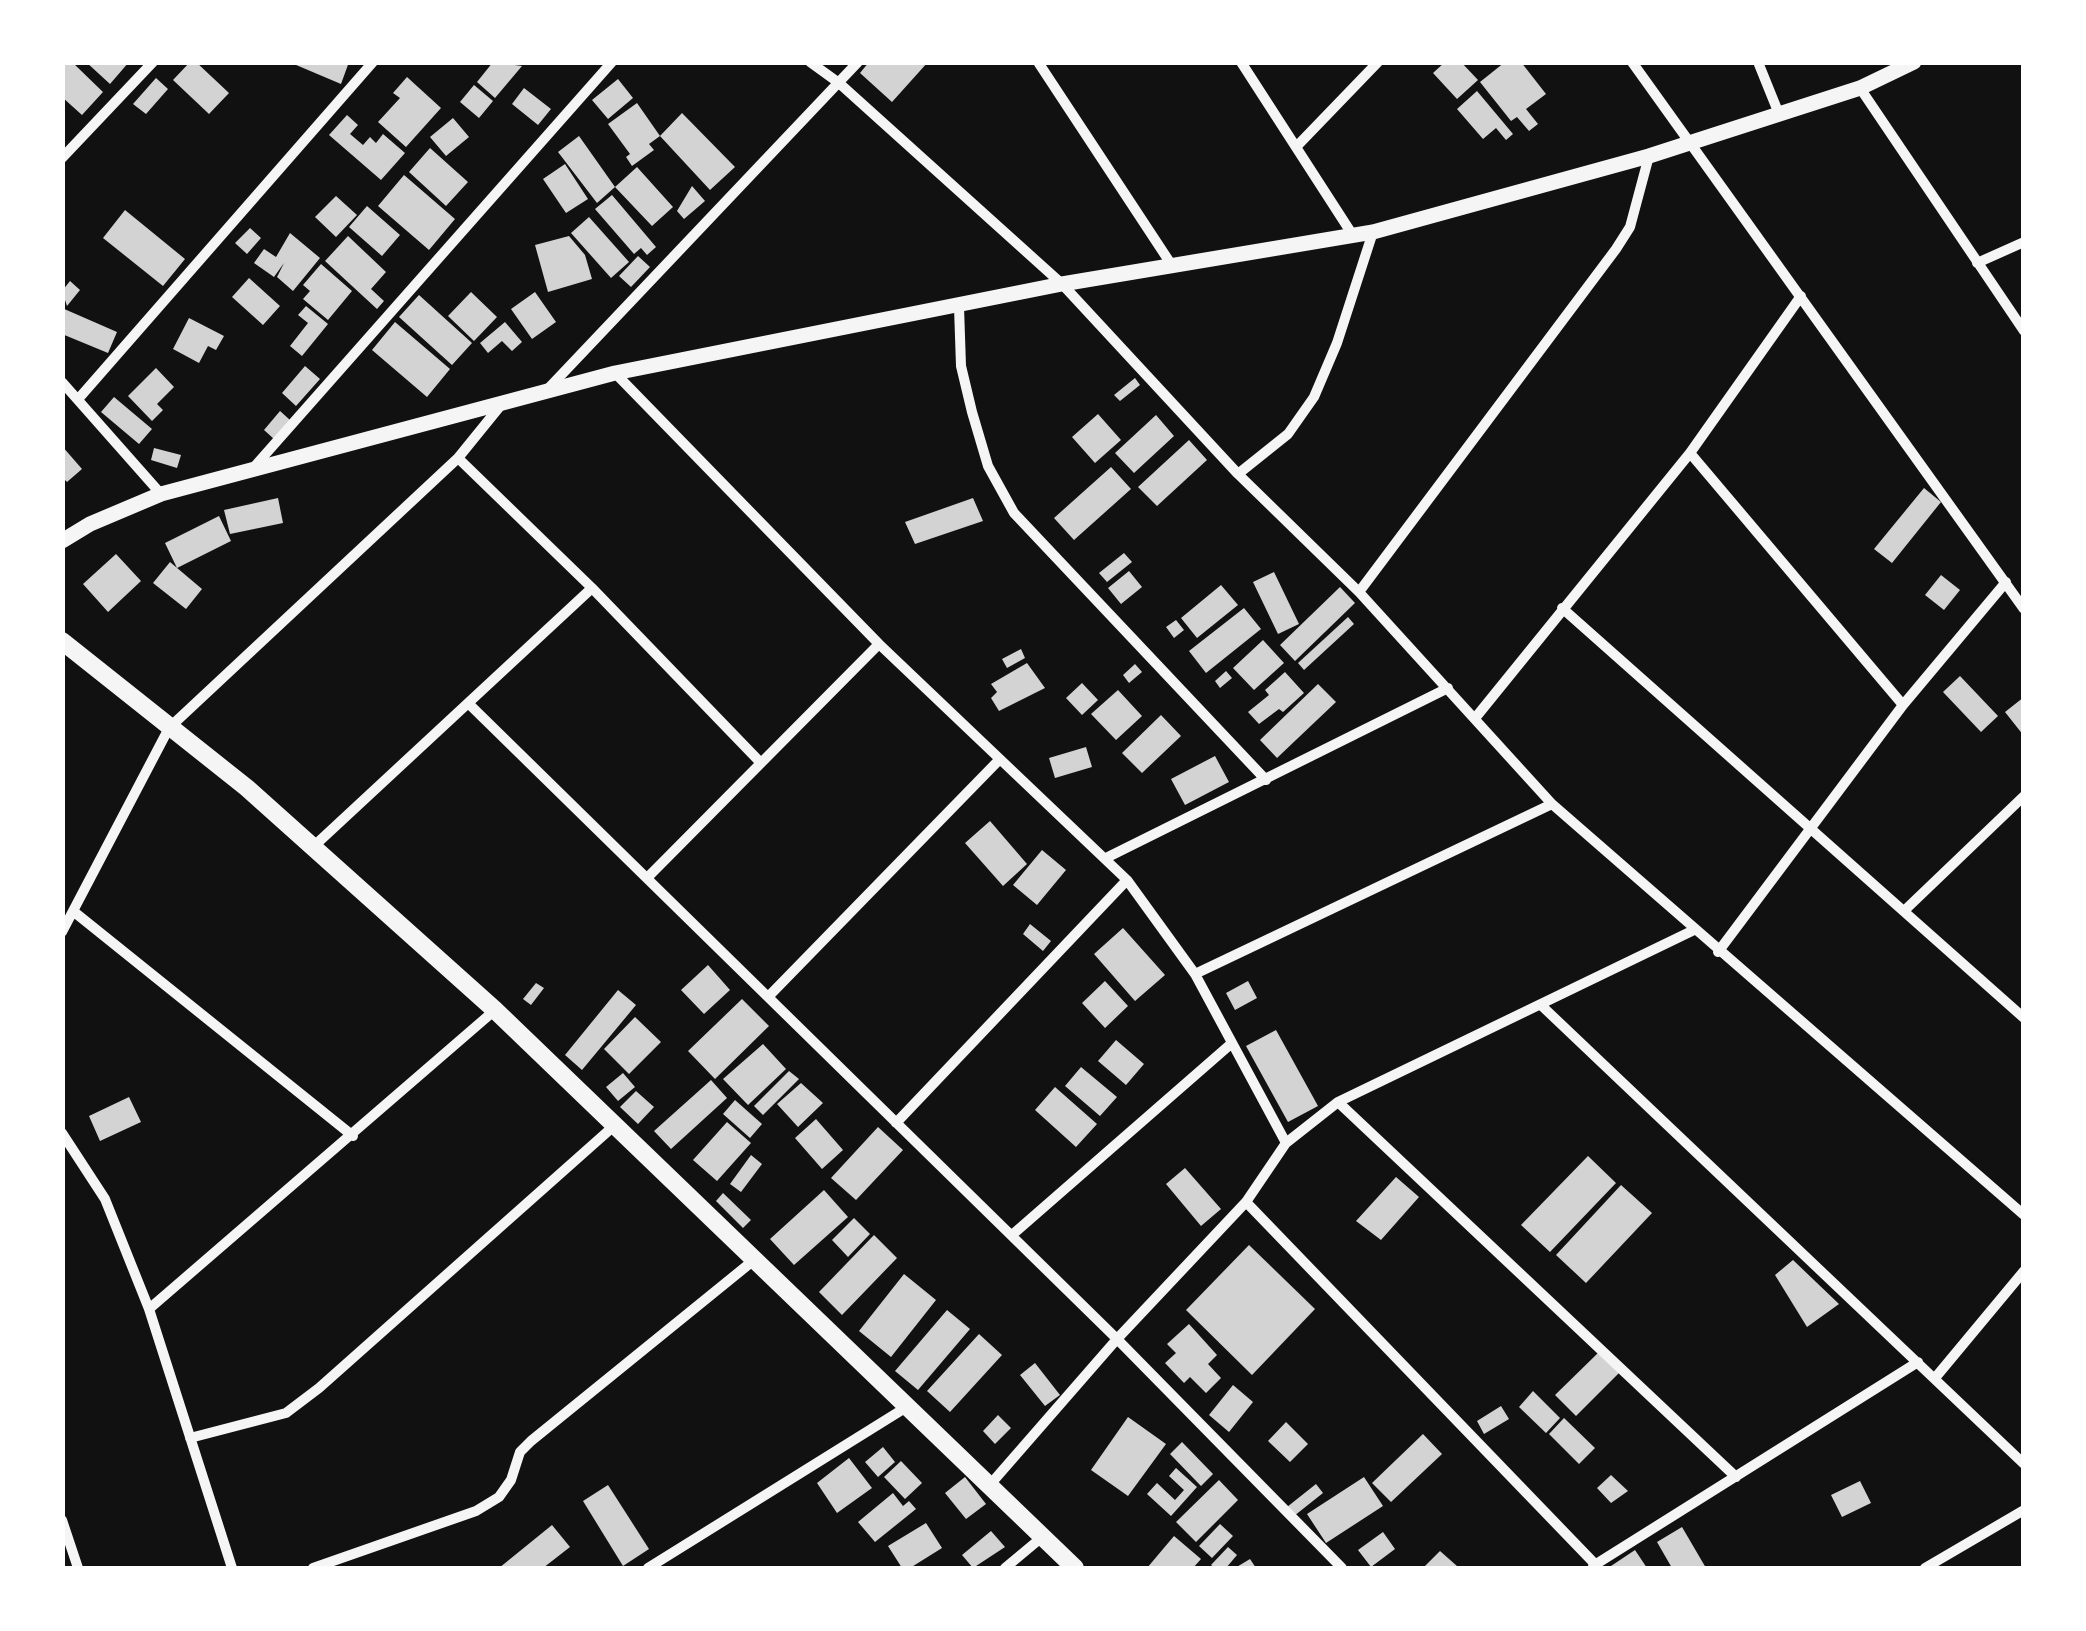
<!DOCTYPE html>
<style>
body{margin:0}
#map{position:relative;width:2086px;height:1631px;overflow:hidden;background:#111;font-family:"Golos Text",sans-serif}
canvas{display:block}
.frame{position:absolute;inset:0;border:65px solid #fff;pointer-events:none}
</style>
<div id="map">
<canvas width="2086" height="1631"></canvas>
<div class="frame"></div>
</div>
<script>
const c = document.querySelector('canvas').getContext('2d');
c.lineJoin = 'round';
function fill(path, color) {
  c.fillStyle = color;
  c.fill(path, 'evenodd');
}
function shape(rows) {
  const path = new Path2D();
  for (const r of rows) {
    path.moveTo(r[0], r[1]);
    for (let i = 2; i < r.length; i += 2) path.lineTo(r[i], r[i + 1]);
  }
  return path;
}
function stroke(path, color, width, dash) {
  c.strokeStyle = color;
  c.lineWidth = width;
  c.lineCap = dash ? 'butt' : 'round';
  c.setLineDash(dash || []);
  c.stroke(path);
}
const building = shape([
 [62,62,72,62,103,92,82,115,62,97],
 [86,62,129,62,110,84],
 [190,62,196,62,229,93,209,114,173,80],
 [289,62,349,62,341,84],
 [493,62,522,66,495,98,477,82],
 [869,62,928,62,892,102,860,73],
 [1445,62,1461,62,1478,80,1457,99,1433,73],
 [1505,62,1521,62,1546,94,1526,109,1538,124,1529,131,1517,117,1511,121,1480,82],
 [407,77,441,108,406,147,378,122,400,98,393,93],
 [156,78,168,89,146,114,133,104],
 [618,79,633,98,608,119,592,100],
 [474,85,493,101,479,118,460,102],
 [524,88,551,109,538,125,512,104],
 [1477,91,1513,134,1506,140,1496,128,1483,139,1457,109],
 [637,103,660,136,682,113,735,167,710,190,660,136,649,144,654,150,632,166,626,157,630,154,608,124],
 [347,115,358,125,350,134,363,145,370,137,376,143,383,134,405,153,381,180,329,135],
 [453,118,469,137,446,156,430,137],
 [579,136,615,187,597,203,558,152],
 [430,148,468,182,446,206,409,172],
 [565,164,588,199,566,213,543,179],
 [637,167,673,207,652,226,615,187],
 [404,175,455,219,429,250,378,206],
 [692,186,705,201,684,219,677,211],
 [612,195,656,247,647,255,641,248,634,254,595,209],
 [336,196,357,215,336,237,315,217],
 [367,206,400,235,382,256,349,227],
 [125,210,185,259,163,286,103,238],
 [589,217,629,262,611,278,571,233],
 [250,228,261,238,247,254,235,243],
 [290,233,320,258,293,291,277,277,284,263,274,277,254,263,264,249,276,257],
 [348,236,386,272,371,289,384,301,377,309,325,261],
 [569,236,585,255,592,279,548,292,535,245],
 [638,256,650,267,631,287,619,276],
 [321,264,352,291,328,320,303,299,310,291,303,285],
 [249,278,280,306,263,325,232,297],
 [70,281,80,290,67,306,62,291],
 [471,292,497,317,474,341,448,316],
 [535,292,556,322,532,339,511,309],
 [419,295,472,343,452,365,399,317],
 [306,306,328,324,302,356,290,346,308,323,298,315],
 [62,308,117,332,108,353,62,334],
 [189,318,224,336,216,350,208,346,199,363,173,349],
 [395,322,450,369,427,397,372,350],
 [505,322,522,342,512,351,502,341,488,353,480,343],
 [305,366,320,379,296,406,282,393],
 [156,368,174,387,157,404,163,410,152,421,128,396],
 [1135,378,1140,385,1120,401,1114,395],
 [114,397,152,429,139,444,101,412],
 [280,411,290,420,274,439,264,430],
 [1098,414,1121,440,1095,463,1072,437],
 [1156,415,1174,436,1134,473,1115,453],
 [1189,440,1207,460,1157,506,1138,487],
 [62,446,82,469,67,482,62,477],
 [154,448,181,455,177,468,151,460],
 [1111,467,1131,489,1074,540,1054,518],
 [1924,488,1941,502,1892,563,1874,549],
 [278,498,283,523,230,534,224,510],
 [973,498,983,521,915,544,905,522],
 [219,516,231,541,177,568,165,543],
 [1124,553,1132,562,1107,582,1099,573],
 [116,554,141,581,108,612,83,584],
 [170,562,202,589,186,609,153,583],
 [1129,571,1142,587,1121,604,1108,588],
 [1274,572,1299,624,1278,634,1253,582],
 [1941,575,1960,590,1944,610,1925,595],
 [1221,585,1238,605,1197,638,1181,618],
 [1340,587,1355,603,1295,661,1280,645],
 [1244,608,1261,629,1206,673,1189,651],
 [1348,617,1354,624,1304,670,1298,663],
 [1176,620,1184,630,1174,638,1166,627],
 [1263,640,1284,663,1254,690,1233,668],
 [1021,649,1025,658,1007,668,1002,659],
 [1027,663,1045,688,999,711,991,698,997,692,991,684],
 [1135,664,1142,672,1129,683,1123,675],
 [1226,671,1232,678,1220,688,1215,681],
 [1285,672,1304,693,1283,712,1279,709,1259,724,1248,712,1269,695,1265,690],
 [1960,676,1998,716,1981,732,1943,692],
 [1082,683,1098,700,1082,715,1066,698],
 [1318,684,1336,702,1277,758,1260,740],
 [1118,690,1142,716,1116,740,1091,714],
 [2024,697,2024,736,2005,712],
 [1161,715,1181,736,1142,773,1122,753],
 [1086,747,1092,767,1055,778,1049,758],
 [1215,756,1229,782,1185,805,1171,779],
 [990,821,1027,864,1003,886,965,843],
 [1042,850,1066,870,1037,905,1013,885],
 [1030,924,1051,941,1043,951,1023,934],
 [1123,928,1165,975,1135,1001,1094,954],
 [708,965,730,990,704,1014,681,990],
 [1105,981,1128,1006,1105,1028,1082,1003],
 [1248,981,1257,998,1235,1010,1226,993],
 [536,983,544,988,531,1005,523,999],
 [618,990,636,1005,582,1070,565,1055],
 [742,999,769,1026,715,1079,688,1051],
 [635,1017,661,1042,629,1074,604,1049],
 [1276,1030,1318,1106,1288,1122,1246,1046],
 [1116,1040,1144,1064,1126,1085,1098,1061],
 [763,1044,786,1069,748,1105,723,1079],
 [1081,1067,1117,1097,1100,1116,1065,1086],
 [789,1071,799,1079,763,1115,754,1106],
 [623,1073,635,1087,618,1101,606,1087],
 [711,1080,727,1098,671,1149,654,1131],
 [801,1083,823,1103,798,1127,777,1104],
 [1055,1087,1097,1124,1076,1147,1035,1110],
 [636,1091,654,1107,638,1124,620,1107],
 [129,1097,141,1122,100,1141,89,1116],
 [735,1100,762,1124,750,1138,723,1114],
 [816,1119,843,1150,822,1169,795,1138],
 [727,1122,751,1143,717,1181,693,1160],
 [878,1127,903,1150,856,1200,831,1178],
 [751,1155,762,1164,741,1192,730,1184],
 [1588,1156,1616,1183,1550,1252,1521,1225],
 [1185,1168,1221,1209,1201,1226,1166,1184],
 [1396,1177,1419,1197,1381,1240,1356,1221],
 [1621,1185,1652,1213,1586,1283,1556,1255],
 [824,1190,848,1217,794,1265,770,1239],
 [723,1193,751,1220,743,1228,716,1201],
 [854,1218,870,1234,848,1257,832,1240],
 [874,1235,897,1258,842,1315,819,1292],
 [1249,1245,1315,1309,1252,1375,1186,1310],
 [1793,1260,1839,1304,1807,1327,1775,1275],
 [904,1274,936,1300,891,1357,859,1331],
 [947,1310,970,1329,918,1390,895,1371],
 [1189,1324,1217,1355,1208,1364,1221,1378,1206,1393,1190,1377,1184,1383,1165,1363,1176,1353,1167,1344],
 [979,1334,1002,1355,950,1412,927,1391],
 [1599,1352,1619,1373,1576,1416,1555,1395],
 [1035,1363,1060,1395,1045,1406,1020,1375],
 [1233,1385,1253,1402,1229,1432,1209,1415],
 [1533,1391,1560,1418,1546,1433,1519,1407],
 [1501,1406,1509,1419,1484,1434,1477,1421],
 [998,1415,1011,1428,995,1444,983,1431],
 [1128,1417,1166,1444,1128,1496,1091,1470],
 [1564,1418,1595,1448,1579,1464,1549,1434],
 [1286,1422,1308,1444,1290,1462,1268,1441],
 [1423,1434,1442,1454,1391,1502,1372,1483],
 [1182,1442,1213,1474,1201,1486,1170,1454],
 [883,1447,895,1462,878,1477,865,1462],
 [849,1458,872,1488,837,1513,817,1483],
 [901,1461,922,1483,905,1499,884,1477],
 [1176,1468,1197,1487,1171,1516,1147,1494,1157,1483,1175,1500,1184,1490,1169,1476],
 [1611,1475,1628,1491,1611,1503,1597,1488],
 [965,1477,986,1504,966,1519,945,1493],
 [1364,1477,1383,1506,1326,1543,1307,1514],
 [1219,1480,1238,1500,1196,1542,1176,1522],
 [1860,1481,1871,1503,1842,1517,1831,1495],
 [1316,1484,1323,1493,1294,1516,1287,1507],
 [608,1485,649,1549,623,1566,583,1501],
 [893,1493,903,1506,909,1501,916,1509,875,1542,858,1522],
 [926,1523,942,1548,910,1568,902,1568,888,1546],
 [1220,1524,1233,1536,1212,1558,1199,1546],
 [552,1525,570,1547,543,1568,499,1568],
 [1682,1527,1706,1568,1672,1568,1657,1542],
 [991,1531,1005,1547,973,1568,962,1555],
 [1383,1532,1395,1549,1371,1567,1358,1550],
 [1174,1536,1201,1559,1193,1568,1147,1568],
 [1228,1547,1237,1555,1226,1568,1215,1568,1211,1565],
 [1635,1550,1647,1568,1608,1568],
 [1440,1551,1457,1566,1423,1568],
 [1250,1559,1256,1568,1235,1568]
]);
const minor = shape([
 [810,62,839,83,1062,284,1238,474,1359,592,1552,804,2024,1215],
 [1038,62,1171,264],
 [1241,62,1354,237],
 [1632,62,2024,609],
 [1758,62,1779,114],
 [1860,88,2024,331],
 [1298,145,1378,62],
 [62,158,153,62],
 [1977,263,2024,242],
 [959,307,961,366,972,412,988,466,1014,513,1266,780],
 [615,373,879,644,1127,880,1195,974,1286,1143],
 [62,382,161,494],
 [546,391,858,62],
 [80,397,373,62],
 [1690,453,1903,705],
 [458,458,592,588,760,762],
 [255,466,612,62],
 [1238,474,1288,434,1314,397,1337,343,1373,232],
 [1359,592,1616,249,1630,227,1649,156],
 [1562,608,2024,1018],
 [469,704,1117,1339,1342,1568],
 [1476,717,1690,453,1801,296],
 [313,847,592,588],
 [1106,858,1448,688],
 [647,878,879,644],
 [1905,910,2024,796],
 [73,911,353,1136],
 [62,932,169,728,458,458,501,405],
 [1718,952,1903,705,2006,582],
 [1195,974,1552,804],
 [768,997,999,760],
 [1543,1007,2024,1464],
 [1338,1102,1736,1477],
 [896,1123,1127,880],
 [62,1133,105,1199,149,1309,232,1568],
 [1246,1202,1594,1563],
 [1012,1235,1232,1043],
 [149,1309,495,1010],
 [1935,1378,2024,1271],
 [190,1438,286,1413,319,1388,615,1125],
 [988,1487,1117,1339,1246,1202,1286,1143,1338,1102,1694,930],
 [62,1520,78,1568],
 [1593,1566,1918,1362],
 [313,1568,476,1511,499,1497,511,1480,520,1452,531,1441,754,1260],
 [648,1568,905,1408],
 [1005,1568,1041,1538],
 [1925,1568,2024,1510]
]);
const tertiary = shape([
 [62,541,90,524,161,494,615,373,1062,284,1373,232,1649,156,1860,88,1914,62]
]);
const secondary = shape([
 [62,641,247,788,495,1010,1075,1568]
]);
fill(building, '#d3d3d3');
stroke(minor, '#f5f5f5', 10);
stroke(tertiary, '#f5f5f5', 15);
stroke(secondary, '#f5f5f5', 18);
</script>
